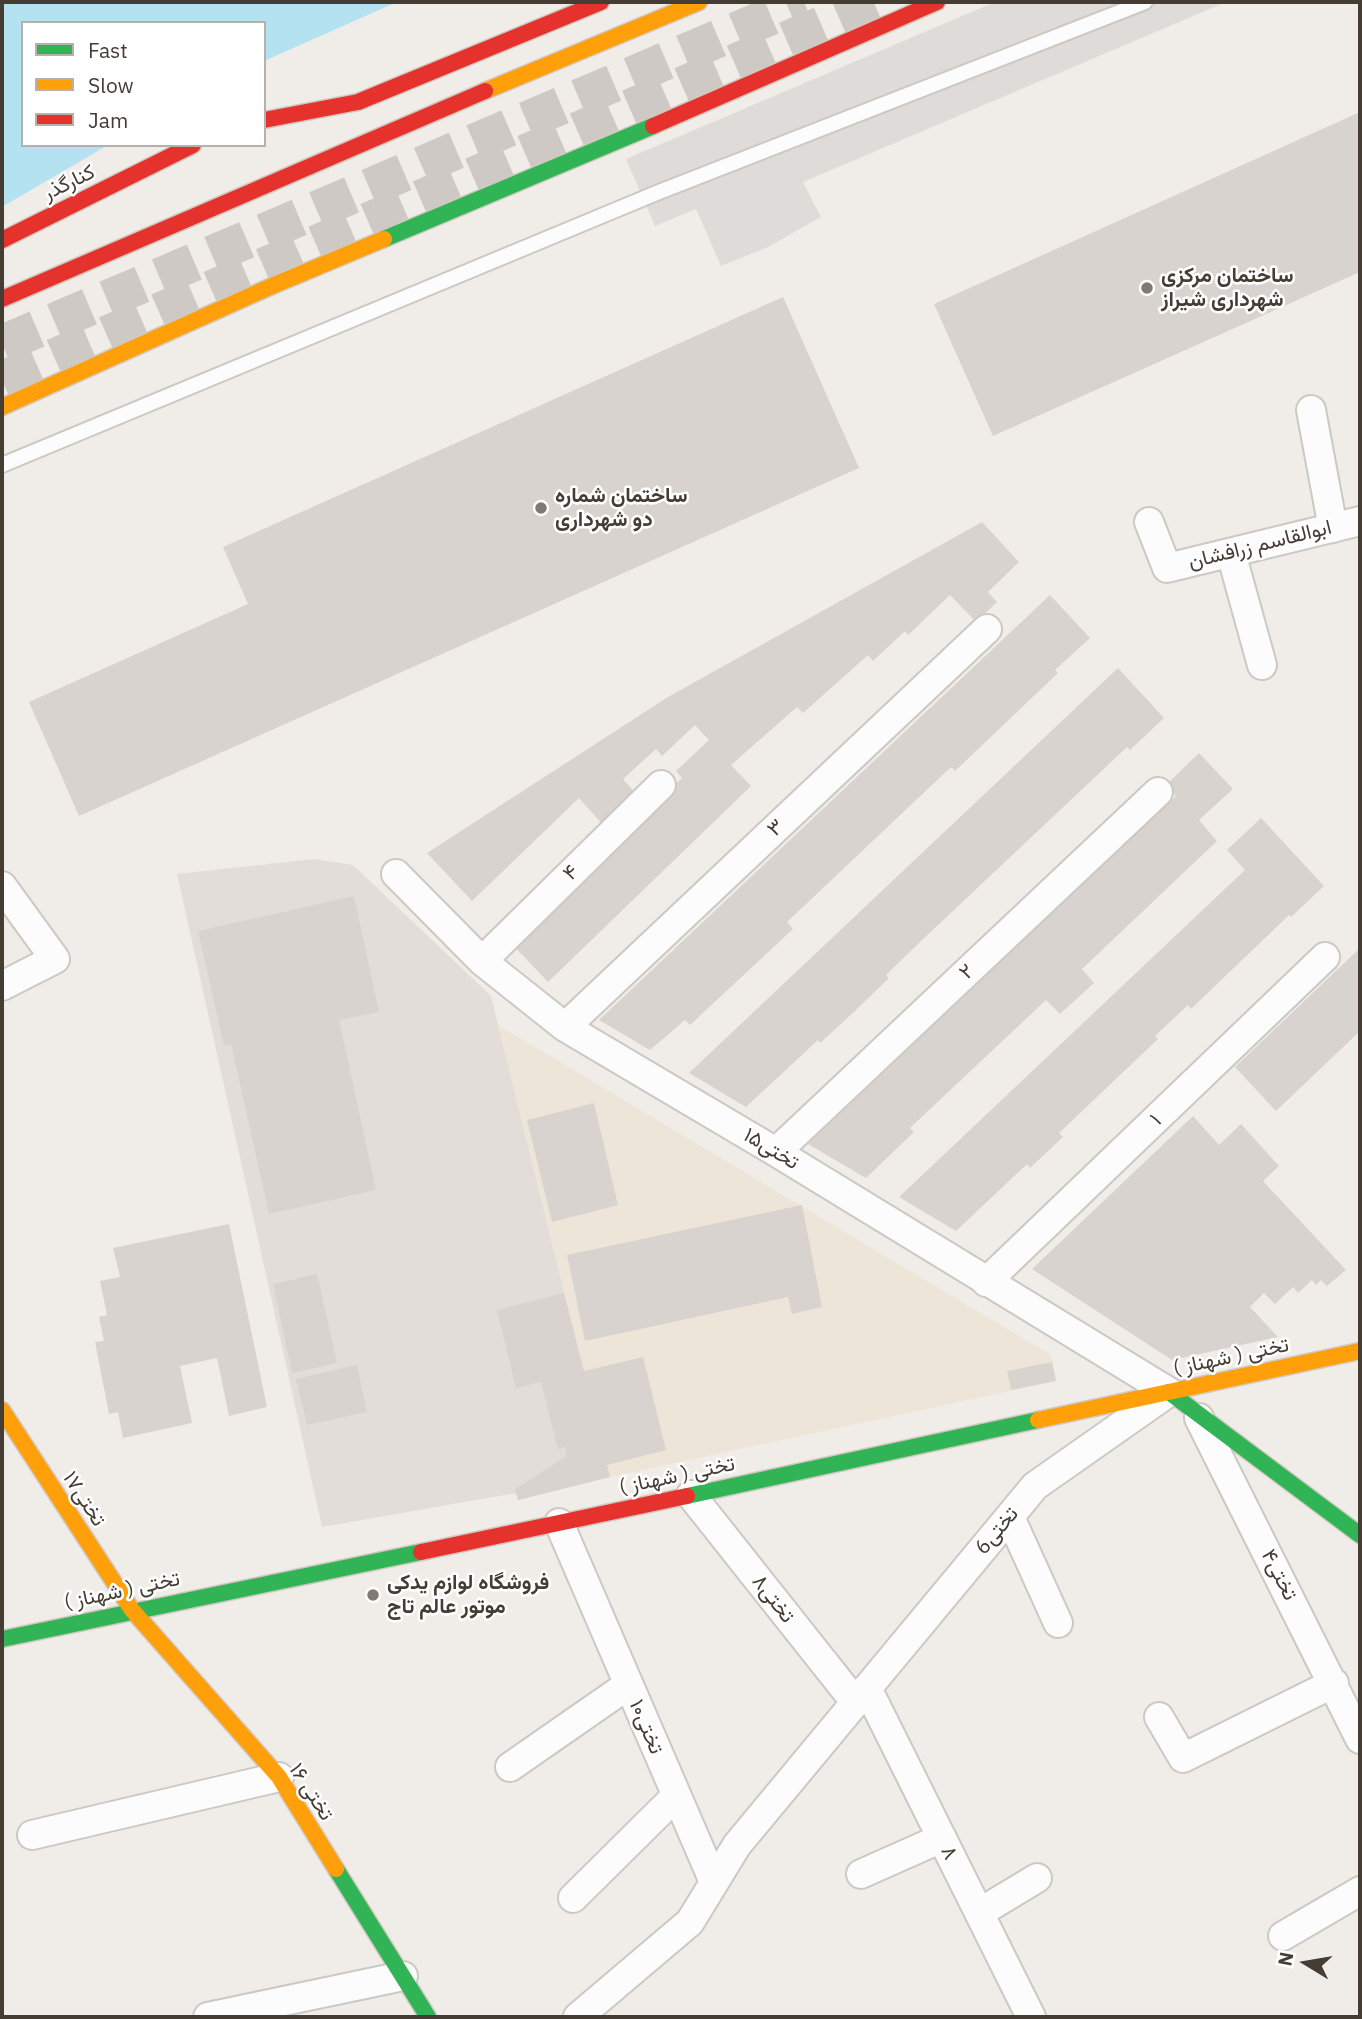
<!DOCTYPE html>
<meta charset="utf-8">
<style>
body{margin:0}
#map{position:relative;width:1362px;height:2019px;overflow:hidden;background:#f0ece8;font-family:"IBM Plex Sans",sans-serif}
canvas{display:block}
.frame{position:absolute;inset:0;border:4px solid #453c33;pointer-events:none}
.legend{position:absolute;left:21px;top:21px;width:245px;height:126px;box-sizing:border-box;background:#fff;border:2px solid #b5b1ad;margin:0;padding:9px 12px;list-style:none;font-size:21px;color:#453c33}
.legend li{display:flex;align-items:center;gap:14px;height:35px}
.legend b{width:35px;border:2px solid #b5b1ad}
.north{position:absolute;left:1271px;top:1928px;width:70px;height:70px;-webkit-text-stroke:5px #fff;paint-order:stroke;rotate:281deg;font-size:19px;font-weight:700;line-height:28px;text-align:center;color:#453c33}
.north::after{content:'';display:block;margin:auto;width:24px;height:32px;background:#453c33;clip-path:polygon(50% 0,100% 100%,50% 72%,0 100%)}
</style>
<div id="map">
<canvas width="1362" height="2019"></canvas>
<div class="frame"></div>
<ul class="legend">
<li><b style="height:9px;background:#30b455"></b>Fast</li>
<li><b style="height:9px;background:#ff9f0a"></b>Slow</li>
<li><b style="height:9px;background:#e5322d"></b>Jam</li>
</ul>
<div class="north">N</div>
</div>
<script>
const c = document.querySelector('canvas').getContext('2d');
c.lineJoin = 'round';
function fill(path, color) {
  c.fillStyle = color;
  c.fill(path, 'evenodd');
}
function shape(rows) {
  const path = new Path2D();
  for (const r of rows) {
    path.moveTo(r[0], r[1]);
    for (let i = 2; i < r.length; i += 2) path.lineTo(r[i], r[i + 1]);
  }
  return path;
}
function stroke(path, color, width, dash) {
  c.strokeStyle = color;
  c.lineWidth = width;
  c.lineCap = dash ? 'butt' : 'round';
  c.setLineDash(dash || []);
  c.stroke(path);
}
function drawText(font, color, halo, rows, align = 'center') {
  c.font = font + ' "IBM Plex Sans",Vazirmatn,sans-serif';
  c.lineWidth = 5;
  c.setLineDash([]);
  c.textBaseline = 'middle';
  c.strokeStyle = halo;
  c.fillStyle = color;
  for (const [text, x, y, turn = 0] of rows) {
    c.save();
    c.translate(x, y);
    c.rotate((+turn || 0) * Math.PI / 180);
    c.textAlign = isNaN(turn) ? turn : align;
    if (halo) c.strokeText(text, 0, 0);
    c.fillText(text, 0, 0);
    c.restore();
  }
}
const industrial = shape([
 [314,859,353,865,491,996,610,1477,518,1500,516,1493,322,1527,177,874]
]);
const education = shape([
 [498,1025,1051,1355,1056,1381,610,1477]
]);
const parking = shape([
 [995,2,1226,2,803,182,821,217,768,247,721,266,696,209,655,226,626,159]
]);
const water = shape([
 [2,2,397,2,264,61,264,23,23,23,23,145,108,145,2,207]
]);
const building = shape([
 [1360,112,1360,272,993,436,934,304],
 [783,297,859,468,79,816,29,702,248,604,223,547],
 [982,522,1019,562,988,592,997,602,976,622,950,595,908,635,905,631,873,661,868,655,803,713,797,707,731,765,751,786,548,982,512,944,682,778,676,771,709,740,695,725,662,756,656,749,623,779,637,795,604,826,579,798,472,901,427,853,668,697],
 [1050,595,1090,638,1055,670,1058,673,955,771,951,767,787,922,793,929,690,1025,685,1020,650,1050,599,1020],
 [1118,668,1164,718,1130,750,1127,747,920,942,886,975,889,978,855,1011,820,1043,818,1040,746,1107,689,1073],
 [1199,753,1233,789,1199,820,1217,841,1082,969,1094,983,1060,1014,1046,1000,910,1128,914,1132,866,1178,808,1144,1176,796,1166,785],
 [1261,818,1324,886,1291,917,1289,915,1191,1009,1188,1005,1155,1036,1158,1039,1059,1133,1063,1137,1030,1168,1027,1164,956,1231,899,1197,1245,870,1227,850],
 [354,896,379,1012,339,1020,376,1190,269,1214,231,1044,224,1046,198,931],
 [1360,948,1360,1031,1276,1111,1235,1067],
 [594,1103,618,1205,552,1222,527,1120],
 [1193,1116,1219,1145,1241,1124,1279,1166,1263,1181,1346,1270,1327,1286,1321,1280,1316,1285,1312,1280,1298,1293,1293,1287,1275,1304,1264,1293,1250,1307,1278,1337,1172,1360,1032,1269],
 [802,1205,822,1307,792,1314,788,1297,585,1341,567,1255],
 [229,1224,267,1407,229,1416,217,1358,180,1366,192,1423,123,1438,118,1412,109,1414,95,1342,104,1341,99,1317,107,1315,100,1281,120,1277,113,1248],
 [317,1274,337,1363,292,1373,273,1284],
 [564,1293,584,1371,643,1357,666,1450,607,1465,610,1477,518,1500,515,1489,567,1456,565,1447,558,1449,541,1382,516,1388,497,1310],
 [1052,1362,1056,1381,1011,1390,1007,1371],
 [357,1365,367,1412,307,1425,296,1379]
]);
const secondaryTunnel = shape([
 [2,344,804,2],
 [2,380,875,2]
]);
const lane = shape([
 [2,465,659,192,1145,2]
]);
const street = shape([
 [1311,410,1333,528],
 [1149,522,1167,568,1360,521],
 [1231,553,1262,665],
 [396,874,482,961,565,1027,776,1152,1169,1392,1035,1486,737,1845,690,1922,578,2017],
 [2,886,55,959,2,986],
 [482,961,661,785],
 [565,1027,987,629],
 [776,1152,1158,792],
 [986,1282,1325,957],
 [1199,1418,1360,1739],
 [691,1495,856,1703],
 [1010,1517,1058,1623],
 [559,1523,714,1882],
 [867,1688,1031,2017],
 [1159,1717,1183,1758,1334,1683],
 [510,1767,628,1685],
 [32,1835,279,1777],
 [861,1874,942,1838],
 [573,1898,676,1796],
 [979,1913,1037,1878],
 [1283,1936,1360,1891],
 [208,2017,403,1976]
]);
const fast = shape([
 [384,239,653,126],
 [1169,1392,1360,1535],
 [687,1496,1038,1420],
 [2,1639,421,1552],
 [336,1869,428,2017]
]);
const slow = shape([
 [485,91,699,2],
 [2,407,272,286,384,239],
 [2,1410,132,1610,279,1777,336,1869],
 [1038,1420,1360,1351]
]);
const jam = shape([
 [264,120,358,102,601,2],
 [653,126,937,2],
 [2,240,193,145],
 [2,299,485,91],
 [421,1552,687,1496]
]);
const markers = [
 [1147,288,7,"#817a72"],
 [541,508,7,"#817a72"],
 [373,1595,7,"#817a72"]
];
const streetNames = [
 ["کنارگذر",69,183,-26],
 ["ابوالقاسم زرافشان",1260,545,-14],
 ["۳",776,828,-43],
 ["۴",571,873,-44],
 ["۲",967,972,-43],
 ["۱",1156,1120,-44],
 ["تختی۱۵",771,1149,31],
 ["تختی ( شهناز )",1231,1357,-12],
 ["تختی ( شهناز )",677,1476,-12],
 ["تختی۱۷",84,1499,57],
 ["6تختی",997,1531,-50],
 ["تختی۴",1279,1575,63],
 ["تختی ( شهناز )",122,1591,-12],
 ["تختی۸",773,1599,52],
 ["تختی۱۰",646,1727,67],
 ["تختی ۱۶",311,1792,57],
 ["۸",949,1853,64]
];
const poiNames = [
 ["ساختمان مرکزی",1161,276],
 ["شهرداری شیراز",1161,300],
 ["ساختمان شماره",555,496],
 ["دو شهرداری",555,520],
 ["فروشگاه لوازم یدکی",387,1583],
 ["موتور عالم تاج",387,1607]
];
fill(industrial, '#e3ddd9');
fill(education, '#eee5d9');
fill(parking, '#dfdbd8');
fill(water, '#b5e2f0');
fill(building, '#d8d3cf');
stroke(secondaryTunnel, '#cec9c4', 38, [38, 19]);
stroke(lane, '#ccc8c4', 18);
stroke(street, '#ccc8c4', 32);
stroke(fast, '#d1c9c0', 19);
stroke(slow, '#d1c9c0', 19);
stroke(jam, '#d1c9c0', 19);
stroke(lane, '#fdfcfc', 14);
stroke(street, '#fdfcfc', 28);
stroke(fast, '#30b455', 16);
stroke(slow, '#ff9f0a', 16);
stroke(jam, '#e5322d', 16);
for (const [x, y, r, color] of markers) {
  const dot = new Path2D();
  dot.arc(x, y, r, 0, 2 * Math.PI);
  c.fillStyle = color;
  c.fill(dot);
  stroke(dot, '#fff', 2.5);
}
drawText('21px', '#453c33', '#fff', streetNames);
drawText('bold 21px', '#453c33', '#fff', poiNames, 'left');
</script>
